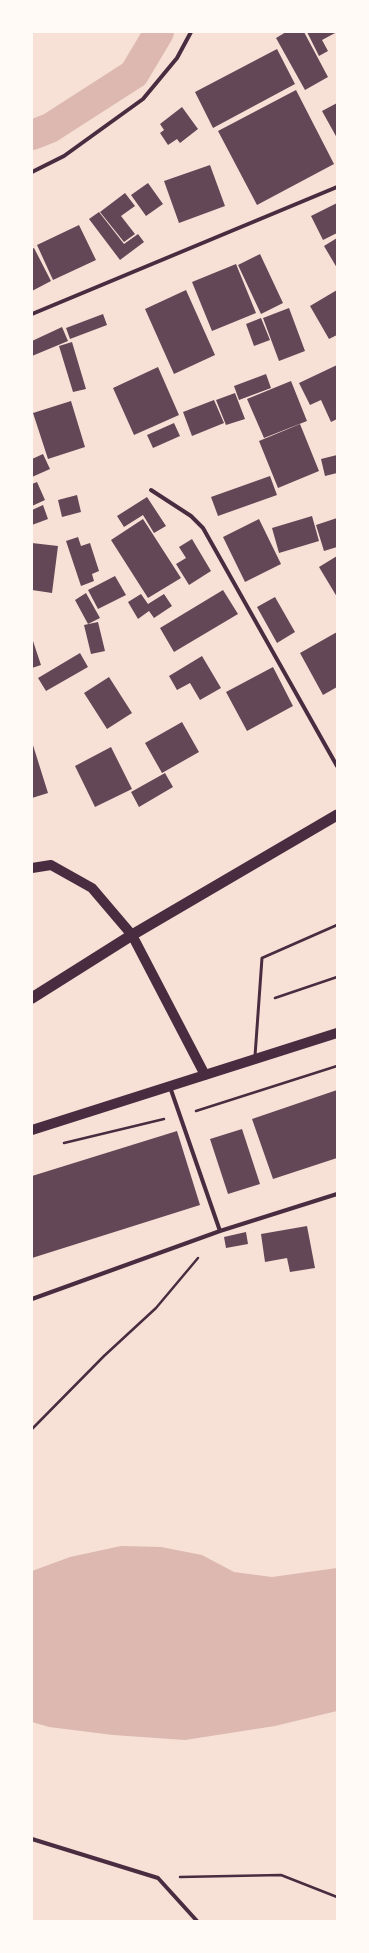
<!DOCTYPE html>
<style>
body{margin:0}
#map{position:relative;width:369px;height:1953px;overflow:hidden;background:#f7e1d7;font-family:"DejaVu Sans",sans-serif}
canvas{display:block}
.frame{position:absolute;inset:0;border:33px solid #fffaf5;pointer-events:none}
</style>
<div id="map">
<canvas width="369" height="1953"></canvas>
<div class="frame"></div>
</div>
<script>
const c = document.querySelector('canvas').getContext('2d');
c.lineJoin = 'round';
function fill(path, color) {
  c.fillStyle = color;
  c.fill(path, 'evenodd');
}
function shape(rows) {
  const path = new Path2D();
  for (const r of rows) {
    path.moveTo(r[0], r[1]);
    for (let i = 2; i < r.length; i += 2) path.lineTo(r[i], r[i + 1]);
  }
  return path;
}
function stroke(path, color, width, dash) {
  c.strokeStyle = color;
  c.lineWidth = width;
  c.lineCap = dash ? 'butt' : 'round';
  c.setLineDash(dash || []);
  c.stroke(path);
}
const water = shape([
 [121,1546,161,1547,202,1555,234,1572,272,1577,337,1568,337,1711,275,1726,185,1740,113,1735,49,1727,32,1722,32,1571,70,1557]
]);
const canal = shape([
 [32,135,50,128,134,74,159,32]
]);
const building = shape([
 [286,32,304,32,328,77,305,90,276,38],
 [307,32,337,32,322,40,328,51,319,56],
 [277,49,295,84,213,128,195,92],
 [296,90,334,164,257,205,218,131],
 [337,103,337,138,322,111],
 [182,107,198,129,180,143,177,139,168,145,160,133,164,130,160,124],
 [210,165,225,206,179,223,164,181],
 [148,183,163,204,146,216,131,195],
 [125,193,135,206,121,216,135,234,124,242,100,212],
 [337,203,337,233,323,240,311,216],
 [99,212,124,244,138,234,144,242,120,260,89,219],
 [79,225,96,260,53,280,37,245],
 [337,238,337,268,324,246],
 [34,248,51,281,32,291,32,249],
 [260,254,283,303,261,314,238,265],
 [236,264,256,313,212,331,192,282],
 [186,290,215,355,174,374,145,309],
 [337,290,337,335,329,339,310,306],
 [289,308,305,351,279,361,263,318],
 [103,314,107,325,70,339,66,328],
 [261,318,270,340,254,346,246,324],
 [62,327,68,341,32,356,32,341],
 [72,342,86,389,73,392,59,346],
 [337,365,337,419,331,422,321,400,310,405,299,383],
 [158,367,179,415,134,435,113,388],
 [266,374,271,388,239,400,234,386],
 [291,381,307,421,264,438,247,399],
 [235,393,245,419,226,425,216,400],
 [214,400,224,423,192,436,183,412],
 [71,401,85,447,48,459,33,413],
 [174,423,180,436,153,448,147,435],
 [300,424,319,471,278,488,259,441],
 [43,454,50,469,32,477,32,459],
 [337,455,337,473,325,476,321,459],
 [270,476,277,495,218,516,211,497],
 [37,482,45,500,32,506,32,484],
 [77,495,81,512,62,517,58,500],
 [147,497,166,526,154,533,143,515,124,527,117,516],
 [43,505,48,519,32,525,32,510],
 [312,516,319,541,279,553,272,528],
 [337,518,337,547,324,551,316,525],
 [143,519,181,578,148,598,111,540],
 [259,519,281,564,245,582,223,537],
 [78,537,81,546,90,543,99,571,92,574,94,581,81,586,66,541],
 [192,539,211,571,189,585,176,564,186,558,179,547],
 [32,543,58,546,52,593,32,590],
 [337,556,337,597,319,567],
 [115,576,126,595,98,609,88,590],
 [223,590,238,614,174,652,160,628],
 [86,593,100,618,88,624,75,600],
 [141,594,148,604,164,594,172,606,154,618,149,611,138,619,128,602],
 [275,597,295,632,277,643,257,607],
 [98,622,105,651,91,654,84,625],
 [337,632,337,687,323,695,300,653],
 [32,638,41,665,32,668],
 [80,653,88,667,46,691,38,678],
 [202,656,221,688,200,700,190,683,177,690,169,676],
 [273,667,293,706,247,731,226,692],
 [109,677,132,713,107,729,84,693],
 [182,722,199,752,162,773,145,743],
 [32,742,48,793,32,798],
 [111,747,132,789,95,807,75,766],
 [165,773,173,787,139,807,131,792],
 [337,1090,337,1158,273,1179,252,1119],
 [242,1129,260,1184,228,1194,210,1139],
 [177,1131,200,1205,32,1258,32,1176],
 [307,1226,315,1268,290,1272,287,1258,265,1262,261,1234],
 [246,1232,248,1244,226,1248,224,1237]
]);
const path = shape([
 [275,998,337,977],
 [196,1111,337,1066],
 [64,1143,164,1119],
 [32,1429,104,1356,156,1308,198,1258],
 [180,1877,281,1875,337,1897]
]);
const service = shape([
 [255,1056,262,958,337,925]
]);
const minor = shape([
 [32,172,64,156,143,99,177,58,191,32],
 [32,314,337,187],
 [151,490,191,516,203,528,337,766],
 [170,1087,220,1231],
 [32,1299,220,1231,337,1194],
 [32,1839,158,1878,197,1921]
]);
const primary = shape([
 [32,868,51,865,92,888,132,935,205,1075],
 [32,1130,337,1033]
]);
const trunk = shape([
 [32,998,132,935,337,815]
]);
fill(water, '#dcb8b0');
stroke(canal, '#dcb8b0', 30);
fill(building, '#644757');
stroke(path, '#4a2c40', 2.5);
stroke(service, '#4a2c40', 3);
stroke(minor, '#4a2c40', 4);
stroke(primary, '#4a2c40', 10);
stroke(trunk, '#4a2c40', 11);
</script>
